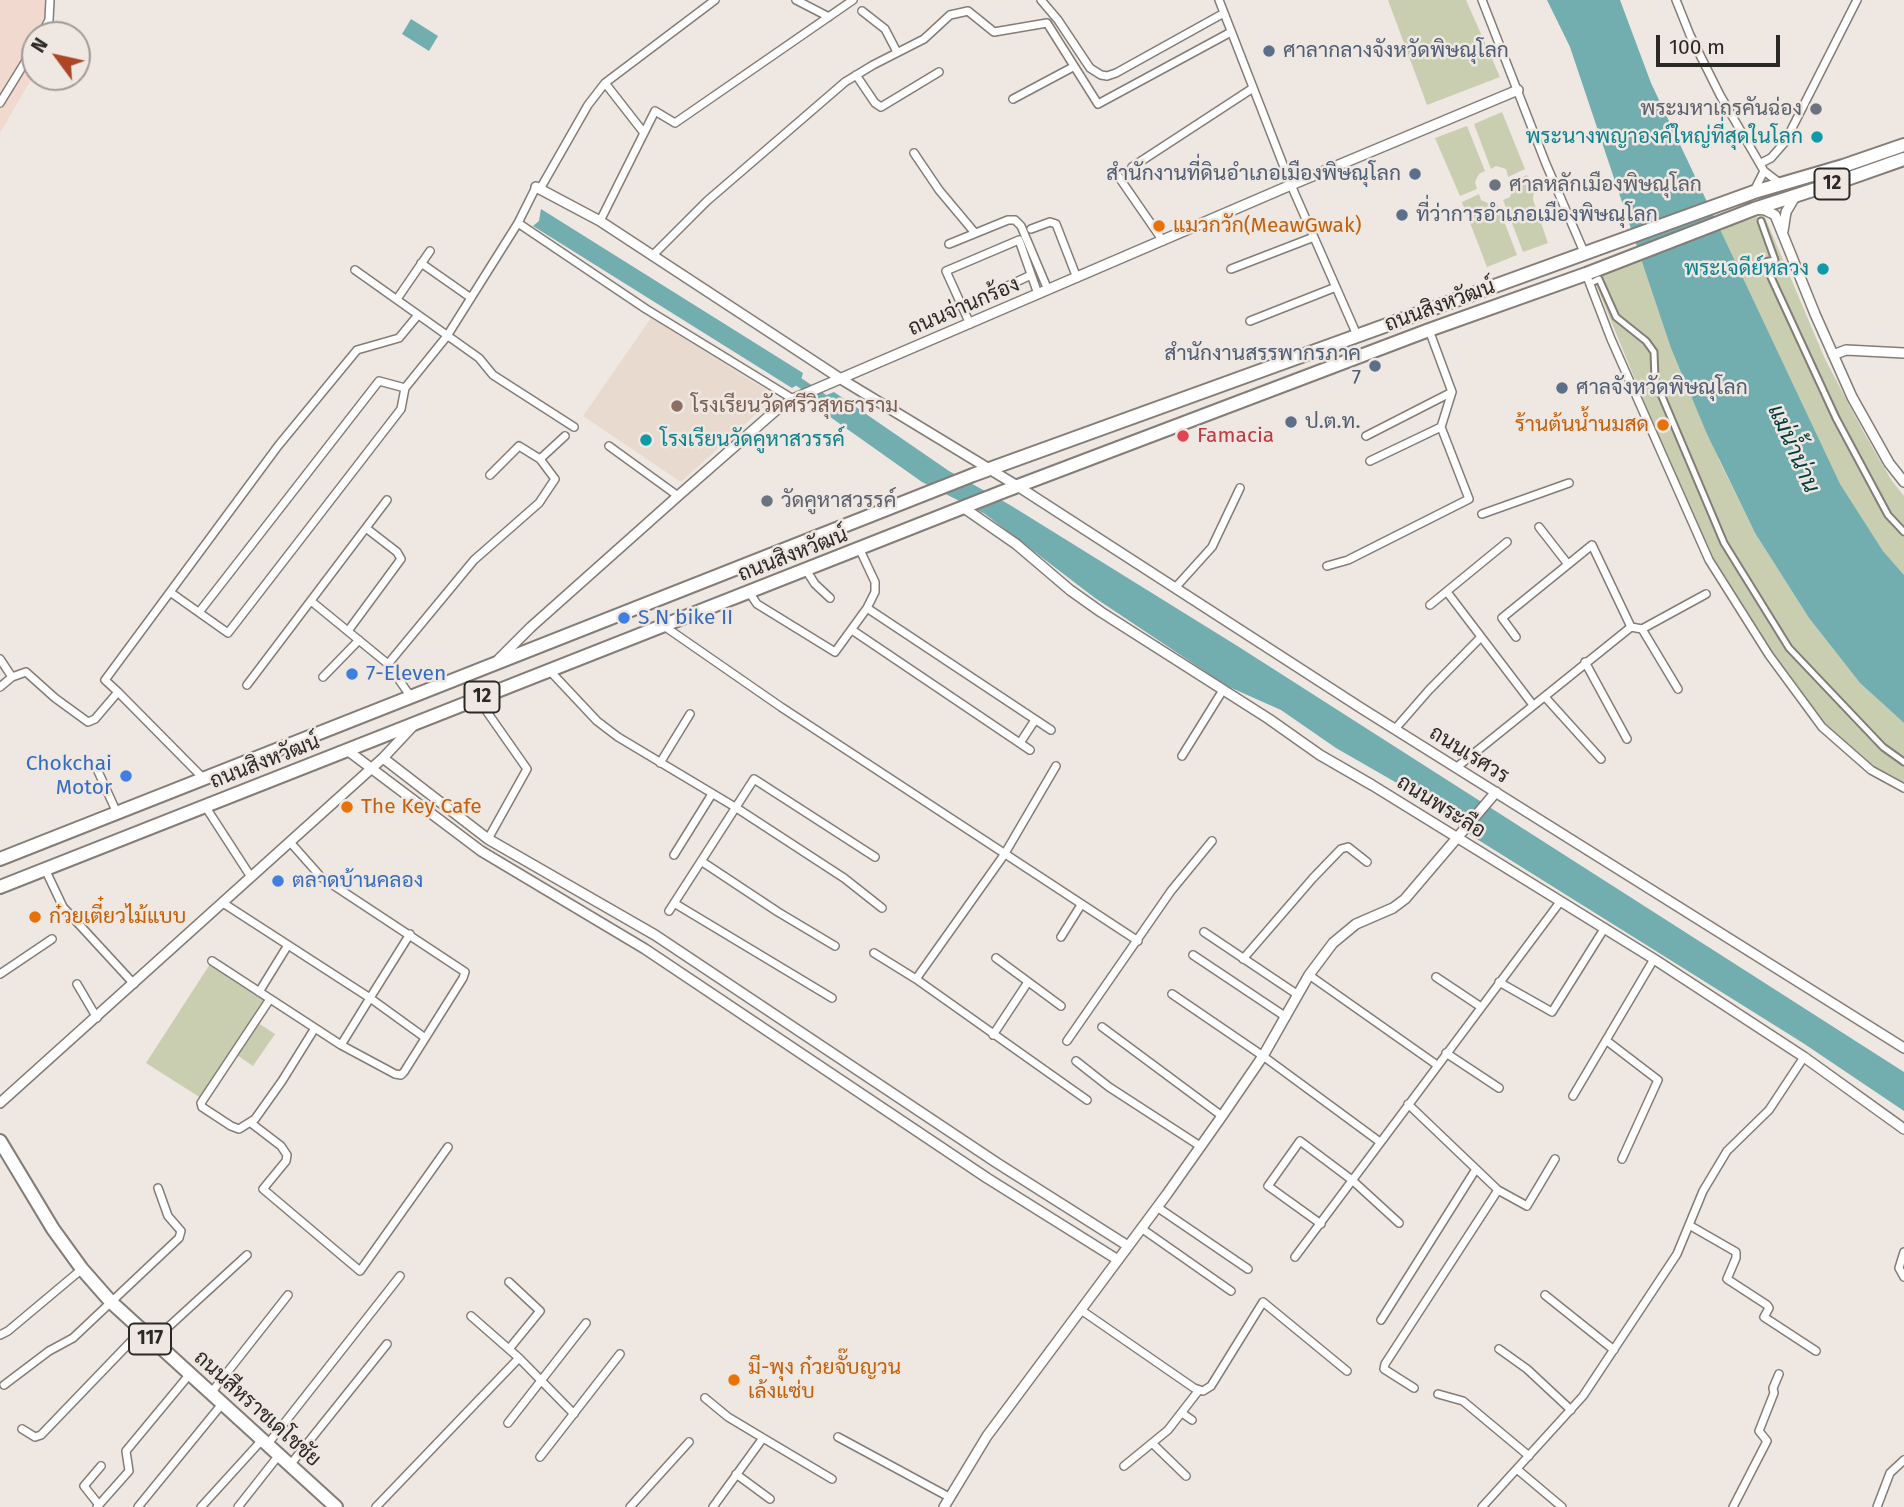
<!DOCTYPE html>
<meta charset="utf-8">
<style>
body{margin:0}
#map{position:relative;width:1904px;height:1507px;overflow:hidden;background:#efe7e1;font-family:"Fira Sans",sans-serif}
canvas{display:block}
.north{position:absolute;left:21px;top:21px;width:70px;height:70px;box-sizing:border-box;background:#efe7e1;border:2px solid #a19b96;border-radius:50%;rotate:303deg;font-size:19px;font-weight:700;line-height:28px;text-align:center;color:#2b2926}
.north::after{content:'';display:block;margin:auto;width:24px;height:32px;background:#ad4526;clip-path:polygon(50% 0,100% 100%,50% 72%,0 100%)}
.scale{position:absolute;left:1656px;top:35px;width:124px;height:32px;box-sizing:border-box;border:4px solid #2b2926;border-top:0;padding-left:9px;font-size:21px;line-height:24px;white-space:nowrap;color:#2b2926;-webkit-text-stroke:5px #efe7e1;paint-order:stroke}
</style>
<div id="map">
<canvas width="1904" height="1507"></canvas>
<div class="north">N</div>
<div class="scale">100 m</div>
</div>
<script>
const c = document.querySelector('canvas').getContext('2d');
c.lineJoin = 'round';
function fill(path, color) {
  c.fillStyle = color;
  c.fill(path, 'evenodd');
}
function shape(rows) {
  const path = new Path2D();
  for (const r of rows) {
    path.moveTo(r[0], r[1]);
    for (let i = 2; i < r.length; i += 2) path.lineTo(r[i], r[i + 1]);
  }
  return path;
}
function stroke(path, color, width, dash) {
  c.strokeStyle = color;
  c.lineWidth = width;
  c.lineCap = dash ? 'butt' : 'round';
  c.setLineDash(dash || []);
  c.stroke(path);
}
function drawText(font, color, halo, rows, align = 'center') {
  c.font = font + ' "Fira Sans",Sarabun,sans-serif';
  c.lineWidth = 5;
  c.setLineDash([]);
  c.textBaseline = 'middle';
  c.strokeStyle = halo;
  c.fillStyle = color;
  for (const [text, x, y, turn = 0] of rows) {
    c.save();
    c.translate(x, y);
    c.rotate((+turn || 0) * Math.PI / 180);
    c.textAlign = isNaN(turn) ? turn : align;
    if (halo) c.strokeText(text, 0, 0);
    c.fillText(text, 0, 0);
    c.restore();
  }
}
const built = shape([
 [651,318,776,396,681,482,583,416]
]);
const medical = shape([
 [0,0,45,0,53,32,52,35,35,35,35,73,0,133]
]);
const green = shape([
 [1388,0,1466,0,1500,77,1427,105],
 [1502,112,1525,169,1508,177,1506,169,1496,166,1491,169,1474,124],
 [1467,126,1485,171,1479,174,1475,182,1477,189,1460,196,1435,138],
 [1527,175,1534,188,1533,200,1548,243,1523,252,1503,200,1510,197,1513,189,1511,182],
 [1479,194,1481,200,1492,205,1497,203,1517,255,1487,267,1462,202],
 [1764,215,1825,359,1863,431,1892,481,1904,496,1904,575,1883,551,1833,474,1713,231],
 [1642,260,1719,460,1755,533,1809,618,1860,683,1904,723,1904,788,1871,770,1818,722,1709,560,1593,277],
 [212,961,270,999,255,1021,275,1034,253,1066,234,1053,204,1100,146,1063]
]);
const water = shape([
 [1547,0,1620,0,1651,83,1840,484,1883,551,1904,575,1904,723,1860,683,1809,618,1755,533,1707,434,1671,348,1570,47],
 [411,19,438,36,429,51,402,34],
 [541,209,803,373,800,383,792,388,533,226,539,221],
 [834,392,949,471,1010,505,1239,647,1904,1072,1904,1111,1803,1043,1472,836,1423,798,1336,748,1281,710,1227,686,1095,598,985,514,922,482,809,402]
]);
const canal = shape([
 [790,376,827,401]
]);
const pedestrian = shape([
 [1761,221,1775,260,1764,262,1836,418,1888,515,1904,532],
 [1591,283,1599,279,1616,317,1646,341,1654,352,1655,380,1724,543,1789,648,1883,747,1904,762]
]);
const minor = shape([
 [796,0,829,17],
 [1041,0,1058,20,1090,68,1101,75,1107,76,1116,73,1224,13],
 [1219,0,1291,185,1357,335],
 [1482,0,1546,164,1584,252],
 [1676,0,1690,35,1720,95,1764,171],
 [862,11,885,29,897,52],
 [41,35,49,20,50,0],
 [856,75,875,103,881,107,939,72],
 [605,83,644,133],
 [1013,99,1073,67],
 [0,103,35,46],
 [914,153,939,190,975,233],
 [1761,163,1771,158,1785,142,1857,0],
 [1132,167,1253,88],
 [1116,173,1163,241],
 [540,189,588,105,605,83,715,0],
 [1754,191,1764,171,1781,184],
 [600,221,655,111,675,123,853,0],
 [518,223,646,309,793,399],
 [1031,229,1050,222,1056,224,1077,278],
 [949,244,1008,220,1015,220,1021,226,1048,290],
 [652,256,707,201,845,82,873,65,924,39,950,15,968,11,994,32,1047,23,1098,104,1231,32],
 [421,263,471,298],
 [1231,269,1314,237],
 [355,270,479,358,493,375,574,427],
 [1586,274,1611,339,1709,560,1769,655,1822,727,1871,770,1904,788],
 [397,299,430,251],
 [963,307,1031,275],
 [1250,321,1336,287],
 [970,324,946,271,1019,240,1038,294],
 [1366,436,1452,392],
 [609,446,678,496],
 [1370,461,1441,427],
 [490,475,519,446,540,459],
 [1482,514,1569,483],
 [1539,527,1567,563],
 [1327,566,1348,560,1469,499,1441,427,1452,392,1429,330],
 [806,570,815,584,830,598],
 [1175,588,1212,547,1240,488],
 [170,592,228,633,401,409,405,388],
 [749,592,757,604,835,652,867,608,875,592,875,582,860,550],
 [1447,592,1533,705],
 [311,601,388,664,411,697],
 [1430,605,1507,542],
 [867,608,1051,730],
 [200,611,379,381,405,388,447,336,518,223,536,187],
 [664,626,781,707,1138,941],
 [1642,629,1678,689],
 [852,630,1030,750],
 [348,631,401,559,397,552,366,528],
 [1516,637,1502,618,1592,545,1631,627],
 [0,659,12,677],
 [1585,662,1627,739],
 [388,664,474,560,539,503,555,479,540,459,565,436],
 [550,671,597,721,618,737,735,807,844,878,882,908],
 [323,677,359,640],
 [247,685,387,500],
 [0,687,12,677,26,672,55,698,88,722,95,719,118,692,204,779],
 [118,692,105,680,278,446,357,350,399,338,418,315],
 [1545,697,1601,759],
 [478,699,527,769,488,839],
 [1395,729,1429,690,1481,637],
 [1020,743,1035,720],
 [1182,756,1223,690],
 [660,763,690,714],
 [1457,767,1631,627,1642,629,1706,594],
 [97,769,117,813],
 [205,806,251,877],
 [674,855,712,794],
 [701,861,778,912,835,946],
 [45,869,63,907,134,984],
 [223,903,370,998,410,934],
 [674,903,832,998],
 [669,911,754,779,875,857],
 [1204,932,1298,995],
 [1061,937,1081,905],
 [874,953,916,979,1087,1100],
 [1193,955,1286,1017],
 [996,958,1061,1006],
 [1243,959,1313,878,1341,849,1348,847,1367,862],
 [212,961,341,1045,395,1074,401,1075,404,1072,463,978,465,972,321,877,290,842],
 [0,974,52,939],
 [1309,975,1437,1065],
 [1436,977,1481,1007],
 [916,979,1004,855,1056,766],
 [1499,982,1552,1012,1604,929],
 [77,984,97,1018],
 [259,992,288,945],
 [1172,994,1263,1056,1380,1142],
 [270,999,201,1103,202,1107,231,1126,239,1129,255,1119,282,1081,315,1028],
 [1102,1027,1222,1116],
 [993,1035,1028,982],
 [1067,1041,1171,891,1212,841],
 [1607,1041,1658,1080,1622,1159],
 [341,1045,370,998,424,1037],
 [1446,1053,1499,1088],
 [1076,1061,1109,1087,1200,1146],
 [1573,1096,1654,959],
 [1408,1104,1498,1190,1527,1206,1555,1159],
 [251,1123,281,1146,287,1155,286,1161,263,1189,360,1271,448,1147],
 [1157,1207,1248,1269],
 [1321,1224,1268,1186,1300,1141,1352,1180,1399,1223],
 [1689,1225,1736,1252,1736,1258,1727,1279,1767,1305,1769,1308,1764,1317,1816,1351],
 [1141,1228,1231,1291],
 [1904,1252,1899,1268,1904,1277],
 [1295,1257,1560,902],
 [1545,1295,1614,1350],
 [1081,1310,1194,1388,1203,1391,1211,1386,1263,1302,1347,1371],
 [471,1316,519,1358,574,1414],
 [1381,1320,1476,1169],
 [0,1335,8,1331,82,1269],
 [153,1341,247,1255],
 [509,1349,540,1311,509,1282],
 [1499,1349,1527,1369,1571,1410],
 [4,1385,49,1351,73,1338,179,1238,181,1231,168,1216,158,1188],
 [1414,1388,1384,1369,1385,1364,1498,1190],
 [211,1393,288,1295],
 [1438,1394,1463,1401,1529,1456],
 [705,1398,728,1417,763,1438],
 [1182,1413,1192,1420],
 [508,1423,586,1323],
 [22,1429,35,1437,41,1435,141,1331],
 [838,1437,949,1497],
 [1152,1443,1186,1476],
 [267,1445,400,1276],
 [540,1457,620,1354],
 [290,1465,387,1344],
 [1124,1466,1168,1430,1199,1390],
 [1518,1470,1562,1507],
 [736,1474,770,1499],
 [99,1505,84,1486,101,1466],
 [97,1507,129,1471,126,1451,189,1375],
 [138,1507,222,1404],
 [201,1507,262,1440],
 [238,1507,279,1455],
 [376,1507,519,1358],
 [630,1507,689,1442],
 [713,1507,763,1438,832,1479],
 [1482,1507,1583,1396,1677,1254,1703,1191,1727,1151,1769,1110,1804,1057],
 [1733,1507,1767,1441,1759,1431,1774,1393,1773,1388,1779,1374],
 [1877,1507,1890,1473,1904,1460]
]);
const tertiary = shape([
 [536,187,600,221,841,379,1019,487,1361,708,1904,1048],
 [1757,209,1765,210,1775,215,1815,314,1852,397,1889,463,1904,482],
 [1783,231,1786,212,1796,195],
 [1833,355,1846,350,1904,353],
 [964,508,1016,544,1070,590,1101,612,1269,719,1320,755,1372,785,1654,959,1804,1057,1904,1129],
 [499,659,531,627,678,496,775,411,793,399,1291,185,1518,90],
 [347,750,481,851,645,949,987,1178,1118,1260],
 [383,758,488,839,655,935,997,1163,1128,1246],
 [0,1103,383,758,413,726],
 [944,1507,987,1436,1167,1194,1222,1116,1263,1056,1309,975,1333,943,1356,924,1393,908,1405,899,1496,792]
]);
const primary = shape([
 [0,859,973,475,1754,192,1843,166,1904,145],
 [0,887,1002,492,1429,330,1586,274,1754,209,1847,179,1904,159],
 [0,1141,53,1229,82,1269,111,1302,336,1507]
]);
const markers = [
 [1269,51,7,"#5c6f8a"],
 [1816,109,7,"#6b7280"],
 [1817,137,7,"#0f9aa8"],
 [1415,174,7,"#5c6f8a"],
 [1495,185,7,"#6b7280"],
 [1402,215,7,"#5c6f8a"],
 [1159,226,7,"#e8710a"],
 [1823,269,7,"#0f9aa8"],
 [1375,366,7,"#5c6f8a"],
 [1562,388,7,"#5c6f8a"],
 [677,406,7,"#8d6e63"],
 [1291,422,7,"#5c6f8a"],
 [1663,425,7,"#e8710a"],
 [1183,436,7,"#e0444e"],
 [646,440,7,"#0f9aa8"],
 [767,501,7,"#6b7280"],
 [624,618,7,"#3f7fe0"],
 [352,674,7,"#3f7fe0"],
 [126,776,7,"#3f7fe0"],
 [347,807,7,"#e8710a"],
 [278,881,7,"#3f7fe0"],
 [35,917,7,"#e8710a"],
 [734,1380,7,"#e8710a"]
];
const shields = [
 [1832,184,35],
 [482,697,35],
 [150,1339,42]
];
const shieldNames = [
 ["12",1832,184],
 ["12",482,697],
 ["117",150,1339]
];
const serviceNames = [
 ["ศาลากลางจังหวัดพิษณุโลก",1283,51],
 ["สำนักงานที่ดินอำเภอเมืองพิษณุโลก",1401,174,"right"],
 ["ที่ว่าการอำเภอเมืองพิษณุโลก",1416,215],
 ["สำนักงานสรรพากรภาค",1361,354,"right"],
 ["7",1361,378,"right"],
 ["ศาลจังหวัดพิษณุโลก",1576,388],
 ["ป.ต.ท.",1305,422]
];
const worshipNames = [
 ["พระมหาเถรคันฉ่อง",1802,109,"right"],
 ["ศาลหลักเมืองพิษณุโลก",1509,185],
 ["วัดคูหาสวรรค์",781,501]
];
const cultureNames = [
 ["พระนางพญาองค์ใหญ่ที่สุดในโลก",1803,137],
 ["พระเจดีย์หลวง",1809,269],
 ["โรงเรียนวัดคูหาสวรรค์",660,440,"left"]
];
const foodNames = [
 ["แมวกวัก(MeawGwak)",1173,226],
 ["ร้านต้นน้ำนมสด",1649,425,"right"],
 ["The Key Cafe",361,807],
 ["ก๋วยเตี๋ยวไม้แบบ",49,917],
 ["มี-พุง ก๋วยจั๊บญวน",748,1368],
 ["เล้งแซ่บ",748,1392]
];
const streetNames = [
 ["ถนนสิงหวัฒน์",1440,306,-20],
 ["ถนนจ่านกร้อง",964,307,-23],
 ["ถนนสิงหวัฒน์",793,555,-21],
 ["ถนนเรศวร",1469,755,32],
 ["ถนนสิงหวัฒน์",265,762,-21],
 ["ถนนพระลือ",1441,807,32],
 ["ถนนสีหราชเดโชชัย",257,1409,42]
];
const educationNames = [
 ["โรงเรียนวัดศรีวิสุทธาราม",691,406]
];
const healthNames = [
 ["Famacia",1197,436]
];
const shopNames = [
 ["S N bike II",638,618],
 ["7-Eleven",366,674],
 ["Chokchai",112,764,"right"],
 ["Motor",112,788,"right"],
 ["ตลาดบ้านคลอง",292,881]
];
const waterNames = [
 ["แม่น้ำน่าน",1793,449,66]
];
fill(built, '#e8dacf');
fill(medical, '#f2d9d0');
fill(green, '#c9ceb1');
fill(water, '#72adb0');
stroke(canal, '#72adb0', 9);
stroke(pedestrian, '#837c77', 9);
stroke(minor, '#837c77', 10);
stroke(tertiary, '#837c77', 12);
stroke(primary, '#837c77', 16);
stroke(pedestrian, '#fff', 5);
stroke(minor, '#fff', 7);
stroke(tertiary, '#fff', 9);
stroke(primary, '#fff', 12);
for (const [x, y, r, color] of markers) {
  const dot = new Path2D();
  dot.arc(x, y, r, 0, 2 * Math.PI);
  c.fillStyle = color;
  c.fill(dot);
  stroke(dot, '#efe7e1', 2.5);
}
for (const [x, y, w] of shields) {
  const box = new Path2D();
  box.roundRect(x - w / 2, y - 15.5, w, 31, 5);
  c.fillStyle = '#efe7e1';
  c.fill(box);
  stroke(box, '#2b2926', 2);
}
drawText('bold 19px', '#2b2926', null, shieldNames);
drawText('21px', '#4e5e75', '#efe7e1', serviceNames, 'left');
drawText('21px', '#5b616d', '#efe7e1', worshipNames, 'left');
drawText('21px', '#0d838f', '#efe7e1', cultureNames, 'right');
drawText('21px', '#c56008', '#efe7e1', foodNames, 'left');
drawText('21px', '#2b2926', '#efe7e1', streetNames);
drawText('21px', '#785e54', '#efe7e1', educationNames, 'left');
drawText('21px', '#be3a42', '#efe7e1', healthNames, 'left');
drawText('21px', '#366cbe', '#efe7e1', shopNames, 'left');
drawText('italic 23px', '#013c3f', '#efe7e1', waterNames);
</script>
